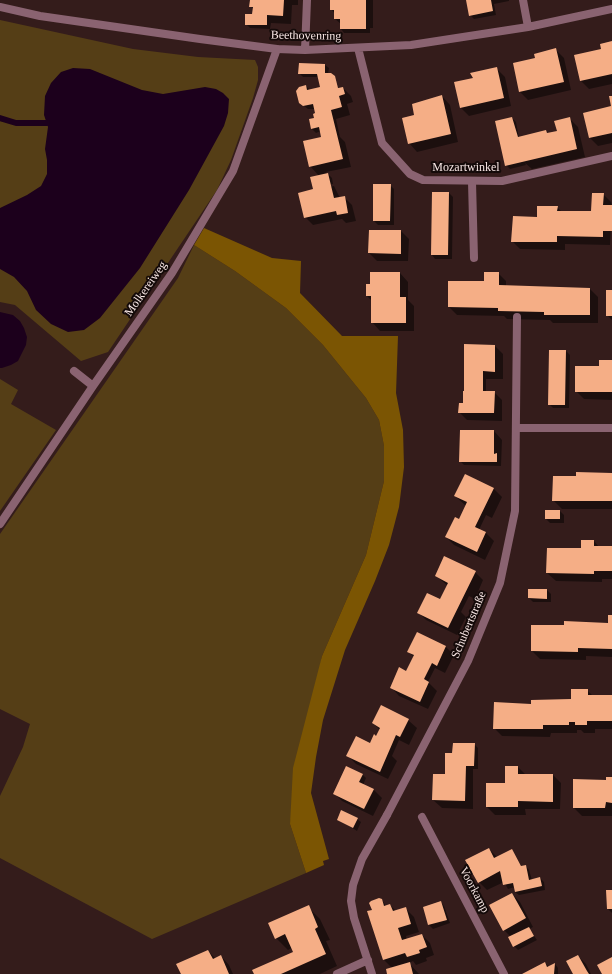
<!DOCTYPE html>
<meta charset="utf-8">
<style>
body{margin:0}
canvas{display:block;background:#341c1b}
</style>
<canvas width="612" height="974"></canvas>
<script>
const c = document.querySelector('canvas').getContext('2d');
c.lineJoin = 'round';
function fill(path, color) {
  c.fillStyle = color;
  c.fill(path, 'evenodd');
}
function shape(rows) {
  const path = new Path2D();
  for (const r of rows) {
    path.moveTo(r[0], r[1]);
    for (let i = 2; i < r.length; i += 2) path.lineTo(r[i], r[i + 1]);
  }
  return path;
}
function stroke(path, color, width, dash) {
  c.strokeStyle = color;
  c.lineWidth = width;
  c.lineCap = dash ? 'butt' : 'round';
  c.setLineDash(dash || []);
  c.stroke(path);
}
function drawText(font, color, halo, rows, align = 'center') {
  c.font = font + ' Georgia,serif';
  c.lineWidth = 4;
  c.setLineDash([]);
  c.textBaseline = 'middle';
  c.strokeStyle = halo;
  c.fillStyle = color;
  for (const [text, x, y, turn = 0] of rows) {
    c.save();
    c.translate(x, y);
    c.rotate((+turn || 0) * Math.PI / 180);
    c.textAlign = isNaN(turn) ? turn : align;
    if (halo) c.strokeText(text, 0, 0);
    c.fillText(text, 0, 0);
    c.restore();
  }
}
const green = shape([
 [0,20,133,49,198,57,255,60,258,67,258,80,253,98,231,160,217,190,108,352,81,361,15,305,0,302],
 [194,245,235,271,286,308,323,345,366,398,379,420,384,446,384,481,366,555,322,656,290,824,306,873,152,939,0,858,0,796,23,747,30,724,0,709,0,534,178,278],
 [0,379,18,390,11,404,56,430,0,511]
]);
const forest = shape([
 [204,228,272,258,301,261,300,293,342,336,398,336,396,393,403,430,404,467,399,507,389,545,375,581,345,650,323,720,316,757,311,793,329,859,323,861,324,865,306,873,290,824,293,768,322,656,366,555,384,481,384,446,379,420,366,398,323,345,286,308,235,271,194,245]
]);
const water = shape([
 [73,68,90,69,142,90,163,94,205,87,216,89,223,93,229,99,228,113,224,126,189,190,140,268,100,318,84,330,68,332,51,324,36,310,27,291,14,277,0,269,0,208,27,195,41,186,47,174,47,160,45,149,48,127,44,115,45,96,51,83,61,72],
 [0,312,13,315,20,321,24,328,27,337,26,345,18,361,11,365,2,368,0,368]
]);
const shadow = shape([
 [251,0,298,0,298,5,292,5,291,24,271,23,270,29,250,28,246,24,253,16,254,9,250,6],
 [331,0,373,0,373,28,370,28,370,33,344,33,341,29,341,24,335,19,335,14,331,9],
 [467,0,509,0,509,1,494,4,496,15,474,19,470,15],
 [612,42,612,84,589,89,581,81,602,50],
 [556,50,564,58,571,90,528,100,520,92,536,59],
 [299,64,325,65,329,68,328,74,335,77,337,88,339,87,337,79,339,87,343,88,351,96,353,102,347,104,350,115,336,119,340,137,345,142,351,167,326,172,332,178,333,184,315,188,315,190,334,186,340,198,344,197,352,205,356,221,346,223,342,219,313,225,305,217,299,193,315,190,311,178,319,176,310,166,304,142,323,137,321,131,316,133,312,129,310,120,315,119,315,109,308,109,304,106,299,102,297,92,299,88,306,86,310,90,323,87,319,77,303,77,299,73],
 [496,68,505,77,511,106,469,116,461,108,475,78],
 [442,96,450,105,458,142,417,152,409,143,415,116],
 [612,107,612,143,598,146,590,138],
 [512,118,516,122,519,138,546,132,548,134,558,132,570,119,578,127,585,157,532,169,525,163,526,165,510,169,506,165],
 [390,185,394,189,394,225,378,225,374,221],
 [432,193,449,193,453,197,452,259,435,259,432,255],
 [603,194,611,202,612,206,610,245,565,244,565,250,520,249,512,241,538,218,557,207,562,212,592,212],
 [401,231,409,239,408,261,377,261,369,253],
 [400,273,408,282,408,300,414,306,414,331,380,331,372,322,372,301,367,296],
 [498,273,506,281,506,286,590,289,598,297,598,323,553,323,550,320,507,319,504,316,457,315,449,307],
 [612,291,612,320,607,315],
 [465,345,495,346,503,354,503,379,486,379,486,392,494,392,502,400,502,421,467,420,459,412,464,404,465,392],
 [566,351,570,355,569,408,553,408,549,404],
 [612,361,612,400,584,399,576,391,600,367],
 [494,431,502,440,501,466,464,465,460,461],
 [612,474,612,509,562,509,553,500,577,477],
 [494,489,502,497,492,518,486,515,479,530,486,533,494,541,485,560,454,545,446,537,459,520,466,506,455,496],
 [560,511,564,515,564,523,550,523,546,519],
 [594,541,599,547,612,547,612,579,602,579,602,582,556,581,547,573],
 [475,572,483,580,475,599,469,596,461,612,466,617,457,635,426,620,418,612,444,602,448,586,436,576],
 [529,590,547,590,551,594,551,602,533,602,529,598],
 [612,616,612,657,586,656,586,660,540,659,532,651,609,624],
 [417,633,446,647,454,655,445,673,435,668,428,682,437,691,428,709,399,696,391,687,407,672,414,657,408,651],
 [587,690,593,696,612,696,612,729,595,729,595,733,584,733,581,730,577,730,577,733,551,733,550,737,502,736,494,728,532,705,572,700],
 [408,720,417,728,409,745,399,740,392,756,397,761,388,779,356,764,348,756,374,746,380,730,373,723],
 [474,744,478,748,478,769,473,769,473,809,442,808,433,800,455,754],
 [518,767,526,775,553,775,561,783,560,809,525,809,526,815,495,815,487,807],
 [362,774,366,778,363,785,374,790,382,798,373,816,342,801,334,793],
 [612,778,612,816,582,816,574,808],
 [338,819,357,819,361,822,357,831],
 [489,849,497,857,512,850,522,867,526,866,529,870,532,880,540,878,544,882,545,890,519,895,515,892,515,887,508,889,504,882,487,890,479,882],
 [612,891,612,913,608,909],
 [512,894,520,902,533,927,529,929,537,940,518,950,514,946,511,937,504,930],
 [382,900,386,906,390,905,396,911,406,909,414,917,419,932,406,936,407,940,422,935,430,943,434,955,426,958,427,961,416,965,413,961,409,963,419,974,388,974,392,968,384,960,369,911,373,910],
 [441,902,444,906,450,923,433,929,429,925,424,908],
 [308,907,320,919,330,940,326,941,337,966,320,974,255,974,294,953,292,948,288,950,276,938],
 [208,951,216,959,221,956,229,965,233,974,182,974],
 [578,956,586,964,591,974,574,974],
 [545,963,549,967,555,964,558,968,558,974,525,974]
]);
const stream = shape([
 [0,118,16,123,47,123]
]);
const building = shape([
 [250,0,284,0,283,16,267,15,267,25,245,25,245,14,252,14,253,7,249,7],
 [330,0,366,0,366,29,340,29,340,19,334,19,334,10,330,10],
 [466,0,491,0,493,11,469,16],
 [612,41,612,74,580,81,574,55,601,49,600,44],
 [556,48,564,82,519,92,513,63,535,58,534,54],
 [299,63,325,64,325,73,331,73,335,76,338,88,343,87,345,94,339,96,342,107,331,110,343,159,309,167,303,141,321,137,319,127,311,129,309,119,314,118,313,114,315,113,313,104,303,106,299,103,296,91,299,87,306,85,307,90,320,87,317,74,298,74],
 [497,67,504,98,460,108,454,82,473,78,470,73],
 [442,95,451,134,408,144,402,118,414,115,412,104],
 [609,96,612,96,612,133,589,138,583,113,611,106],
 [512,117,518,137,546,130,547,133,557,131,554,121,570,117,577,149,505,166,495,121],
 [328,173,334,198,345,196,348,213,337,215,336,211,304,218,298,193,313,189,310,177],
 [373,184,391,184,390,221,373,221],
 [432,192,449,192,448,255,431,255],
 [592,193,604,193,603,205,612,205,612,231,603,231,603,237,557,236,557,242,511,242,513,216,537,217,537,206,558,206,557,211,591,211],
 [369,230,401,230,401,254,368,253],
 [370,272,400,272,400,297,406,297,406,323,371,323,371,296,366,296,366,284,370,284],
 [484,272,499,272,499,285,590,288,590,315,544,315,544,312,498,311,498,308,448,307,448,281,484,281],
 [606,290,612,290,612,316,606,316],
 [464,344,495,345,495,372,483,371,483,391,495,391,494,413,458,413,459,403,463,403,463,391,464,391],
 [549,350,566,350,565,405,548,405],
 [599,360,612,360,612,392,575,392,575,366,599,366],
 [460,430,494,430,494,454,497,453,497,462,459,462],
 [576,472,612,473,612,501,552,501,553,476,576,476],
 [465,474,494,488,475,527,486,532,477,552,445,537,455,517,459,519,467,502,454,496],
 [545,510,560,510,560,519,545,519],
 [581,540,594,540,594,546,612,546,612,571,594,571,594,574,546,573,547,548,581,548],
 [444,556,476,571,448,628,417,613,427,593,440,599,448,583,435,576],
 [528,589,547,589,547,599,528,598],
 [608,615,612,615,612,649,578,648,578,652,531,651,531,625,564,625,564,621,608,623],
 [417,632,446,646,437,666,432,663,424,679,429,682,420,702,390,688,399,667,406,671,414,655,407,652],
 [571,689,588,689,588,695,612,695,612,721,587,721,587,725,575,725,575,722,569,722,569,725,543,725,543,729,493,729,494,702,531,704,531,700,571,699],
 [381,705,409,719,400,737,396,735,380,772,346,756,356,736,370,743,374,734,376,736,380,728,372,723],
 [453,743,475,743,474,766,466,766,465,801,432,800,433,774,445,774,445,753,452,753],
 [346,766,363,774,359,782,374,789,364,809,333,794],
 [505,766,518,766,518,774,553,774,553,802,518,801,518,807,486,807,486,783,505,783],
 [606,777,612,777,612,803,606,802,605,808,573,808,573,779,606,780],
 [341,810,358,818,353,828,337,820],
 [489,848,494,858,512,849,521,866,526,865,529,880,540,877,542,886,515,892,513,883,503,885,500,871,478,883,465,860],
 [606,890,612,890,612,909,607,909],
 [512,893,526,918,503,931,489,905],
 [379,898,382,899,384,906,390,904,393,911,406,907,411,924,398,928,402,940,422,934,427,947,419,950,420,953,407,957,405,953,383,960,367,911,372,910,369,903,371,901],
 [441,901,447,920,428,925,423,907],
 [309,905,318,927,315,929,326,954,281,974,254,974,252,970,293,952,285,934,275,939,268,923],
 [529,927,534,936,513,947,508,937],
 [208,950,213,959,221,955,229,974,181,974,176,964],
 [578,955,587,971,589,974,573,974,566,961],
 [612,957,612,974,602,974,597,965],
 [410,962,413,974,387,974,386,969],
 [545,962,547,967,555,963,554,974,522,974]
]);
const lane = shape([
 [472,182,474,258],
 [74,371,93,386],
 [0,524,93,386,172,273,233,171,277,49],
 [422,817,504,974],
 [337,974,368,960],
 [372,974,354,918,351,901,353,885,362,859,387,815]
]);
const street = shape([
 [523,0,528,27],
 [0,7,40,16,200,39,277,49,305,50,411,45,528,27,612,9],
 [358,48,382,143,410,174,423,180,502,181,612,156],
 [305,50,307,0],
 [517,428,612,428],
 [387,815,468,661,500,583,515,511,517,317]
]);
const streetNames = [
 ["Beethovenring",306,36,1],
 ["Mozartwinkel",466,168],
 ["Molkereiweg",146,289,-55],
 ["Schubertstraße",469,625,-67],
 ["Voorkamp",474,890,62]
];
fill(green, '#553e16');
fill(forest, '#7b5503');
fill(water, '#1c001c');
fill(shadow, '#0007');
stroke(stream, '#1c001c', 6);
fill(building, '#f5ae86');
stroke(lane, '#8a6371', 8);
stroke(street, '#8a6371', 8);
drawText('12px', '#f7e6e4', '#140a09', streetNames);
</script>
